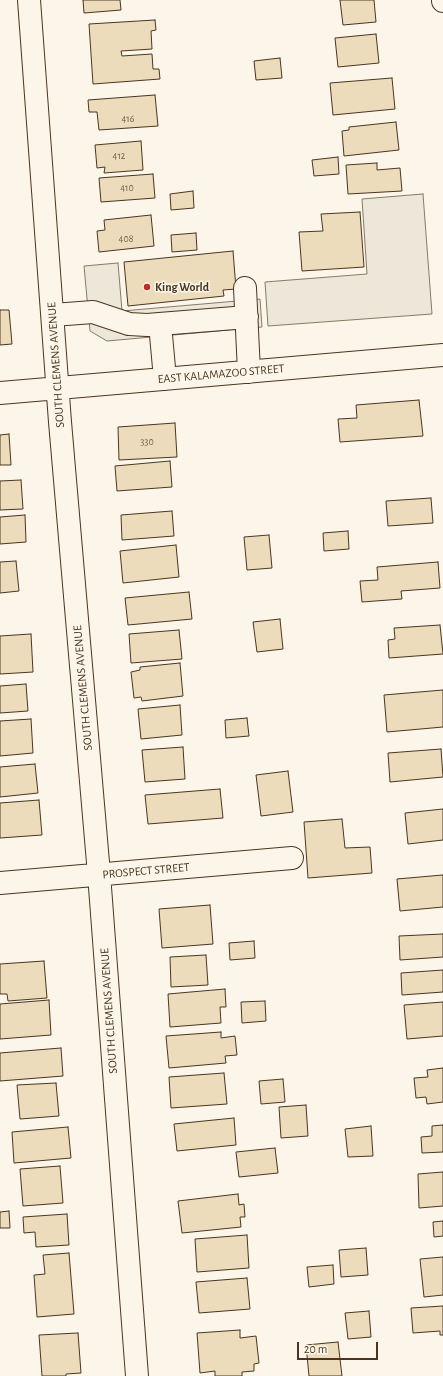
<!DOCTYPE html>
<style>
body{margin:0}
#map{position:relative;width:443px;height:1376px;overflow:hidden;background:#fbf6e9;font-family:"Alegreya Sans",sans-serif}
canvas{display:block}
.scale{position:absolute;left:297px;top:1342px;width:81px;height:18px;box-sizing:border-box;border:2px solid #4a3520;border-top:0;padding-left:5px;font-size:12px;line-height:14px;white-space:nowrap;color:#4a3520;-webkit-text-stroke:3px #fbf6e9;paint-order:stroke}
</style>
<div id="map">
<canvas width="443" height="1376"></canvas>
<div class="scale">20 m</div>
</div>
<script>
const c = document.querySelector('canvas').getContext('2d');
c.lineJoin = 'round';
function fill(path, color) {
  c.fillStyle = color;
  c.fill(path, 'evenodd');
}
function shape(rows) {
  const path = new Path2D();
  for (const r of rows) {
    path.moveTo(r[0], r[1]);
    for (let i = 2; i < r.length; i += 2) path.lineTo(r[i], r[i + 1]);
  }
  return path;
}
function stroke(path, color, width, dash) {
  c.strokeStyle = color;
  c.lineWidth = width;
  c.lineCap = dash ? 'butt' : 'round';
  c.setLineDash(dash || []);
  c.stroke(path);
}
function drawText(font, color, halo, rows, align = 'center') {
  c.font = font + ' "Alegreya Sans",sans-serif';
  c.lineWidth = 3;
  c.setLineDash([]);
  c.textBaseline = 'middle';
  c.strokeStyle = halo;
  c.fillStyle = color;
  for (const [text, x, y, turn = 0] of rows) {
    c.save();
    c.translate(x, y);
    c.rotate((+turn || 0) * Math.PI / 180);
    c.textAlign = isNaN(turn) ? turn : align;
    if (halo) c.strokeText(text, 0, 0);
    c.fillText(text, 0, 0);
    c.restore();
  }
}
const parking = shape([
 [423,194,432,314,268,326,265,282,367,274,362,199,423,194],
 [118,263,122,311,260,299,262,327,107,341,90,331,84,266,118,263]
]);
const building = shape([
 [83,0,120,0,121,10,84,13,83,0],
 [340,0,374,0,376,22,343,25,340,0],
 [155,20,156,30,151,31,152,49,121,51,122,56,152,54,153,69,159,69,160,79,93,84,89,24,155,20],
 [376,34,379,63,338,67,335,38,376,34],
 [280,58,282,78,256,80,254,61,280,58],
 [392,78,395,109,333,115,330,83,392,78],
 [155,95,158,126,99,130,97,112,89,112,88,100,155,95],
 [396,122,399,150,344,156,342,131,349,130,349,127,396,122],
 [141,141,143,170,104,173,105,167,97,168,95,145,141,141],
 [338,157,339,174,314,176,312,160,338,157],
 [377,163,377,170,400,168,402,191,348,194,346,165,377,163],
 [153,174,155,198,101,202,99,178,153,174],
 [193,191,194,208,171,210,170,194,193,191],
 [360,212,364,267,302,271,299,232,323,231,321,214,360,212],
 [151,215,154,246,99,252,97,231,105,230,104,220,151,215],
 [196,233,197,250,172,252,171,235,196,233],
 [233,251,236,289,223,290,224,296,128,306,124,262,233,251],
 [0,310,9,310,12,344,0,345,0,310],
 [419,400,423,436,340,442,338,419,357,418,356,405,419,400],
 [175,423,177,457,119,460,118,427,175,423],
 [9,434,11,465,0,465,0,435,9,434],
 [170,461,172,487,117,491,115,466,170,461],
 [21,480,23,509,0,510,0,481,21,480],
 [431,498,433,523,388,526,386,501,431,498],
 [172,511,174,536,122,540,121,515,172,511],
 [25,515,26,542,0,544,0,517,25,515],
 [348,531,349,549,324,551,323,533,348,531],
 [269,535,272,568,247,570,244,537,269,535],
 [176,545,179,577,123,583,120,551,176,545],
 [16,561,19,591,0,593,0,562,16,561],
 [438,562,440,588,401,591,402,599,362,602,360,581,378,580,377,567,438,562],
 [189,592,192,619,128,625,125,598,189,592],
 [280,619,283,649,257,652,253,622,280,619],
 [440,625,443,654,389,658,388,640,395,639,394,628,440,625],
 [179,630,182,659,131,663,129,634,179,630],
 [31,634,33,672,0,674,0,636,31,634],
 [180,663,183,696,142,701,141,697,134,698,131,672,140,670,140,667,180,663],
 [26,684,28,711,0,713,0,686,26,684],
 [443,690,443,727,387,732,384,695,443,690],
 [180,705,182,735,141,739,138,709,180,705],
 [247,718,249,736,226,738,225,720,247,718],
 [31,719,33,753,0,756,0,721,31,719],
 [183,747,185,779,145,782,142,750,183,747],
 [441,749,443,777,390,782,388,753,441,749],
 [35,764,38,793,0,797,0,767,35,764],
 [288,771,293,812,261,816,256,775,288,771],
 [220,789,223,818,148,824,145,795,220,789],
 [39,800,42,835,0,838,0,803,39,800],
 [443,809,443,840,408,844,405,813,443,809],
 [342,819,345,848,370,847,372,873,308,878,304,822,342,819],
 [443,875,443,907,400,911,397,879,443,875],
 [210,905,213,944,162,948,159,909,210,905],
 [443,934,443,957,400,960,399,936,443,934],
 [254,941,255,958,230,960,229,943,254,941],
 [206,955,208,985,171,987,170,957,206,955],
 [44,961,47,998,8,1001,7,994,0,994,0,964,44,961],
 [443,970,443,992,402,995,401,973,443,970],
 [225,989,226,1007,220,1007,221,1023,170,1027,168,994,225,989],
 [49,1000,51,1035,0,1039,0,1004,49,1000],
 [265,1001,266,1021,242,1023,241,1002,265,1001],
 [443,1002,443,1036,407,1039,404,1005,443,1002],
 [221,1032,221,1038,235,1036,237,1055,225,1056,226,1063,169,1068,166,1036,221,1032],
 [61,1048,63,1076,0,1081,0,1053,61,1048],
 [443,1068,443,1102,427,1104,426,1097,416,1098,414,1078,428,1077,427,1070,443,1068],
 [224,1073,227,1104,171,1108,169,1077,224,1073],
 [283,1079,285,1102,261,1104,259,1081,283,1079],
 [56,1083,59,1116,20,1119,17,1085,56,1083],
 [306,1105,308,1136,281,1138,279,1107,306,1105],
 [234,1118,236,1145,177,1151,174,1124,234,1118],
 [443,1125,443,1152,422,1153,421,1137,432,1136,432,1126,443,1125],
 [371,1126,373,1156,348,1157,345,1129,371,1126],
 [68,1127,71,1158,14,1163,12,1132,68,1127],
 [275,1148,278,1173,239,1177,236,1152,275,1148],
 [60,1166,63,1203,23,1206,20,1169,60,1166],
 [443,1172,443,1206,419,1208,418,1174,443,1172],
 [238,1194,239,1205,244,1204,245,1217,240,1217,241,1227,182,1233,178,1201,238,1194],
 [9,1211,10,1228,0,1228,0,1212,9,1211],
 [67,1214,69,1245,36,1247,35,1232,24,1233,23,1217,67,1214],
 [443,1221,443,1236,434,1237,433,1222,443,1221],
 [247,1235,249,1268,197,1272,195,1239,247,1235],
 [366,1248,368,1275,341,1277,339,1250,366,1248],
 [69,1253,74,1314,37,1317,34,1275,45,1274,43,1255,69,1253],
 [443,1257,443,1295,424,1297,420,1259,443,1257],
 [333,1265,334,1284,309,1287,307,1267,333,1265],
 [247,1278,250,1309,199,1313,196,1282,247,1278],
 [443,1306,443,1335,440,1335,440,1331,413,1333,411,1308,443,1306],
 [369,1311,371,1337,348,1339,345,1313,369,1311],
 [240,1330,240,1338,256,1336,259,1363,254,1364,254,1371,242,1372,242,1376,215,1376,215,1371,200,1373,197,1333,240,1330],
 [78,1333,81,1373,66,1374,66,1376,42,1376,39,1335,78,1333],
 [338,1342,342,1376,309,1376,306,1345,338,1342]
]);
const minor = shape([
 [29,0,60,422,99,874,137,1376],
 [443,0,443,1],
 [245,288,249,372],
 [53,315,93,312,129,324,147,325,247,317],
 [160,324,165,379],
 [0,393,443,355],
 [0,883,292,858]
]);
const markers = [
 [147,287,4,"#c62828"]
];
const numberNames = [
 ["416",128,119],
 ["412",119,156],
 ["410",127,188],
 ["408",126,239],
 ["330",147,442]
];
const poiNames = [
 ["King World",155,287]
];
const streetNames = [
 ["SOUTH CLEMENS AVENUE",56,365,-94],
 ["EAST KALAMAZOO STREET",221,374,-5],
 ["SOUTH CLEMENS AVENUE",83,688,-95],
 ["PROSPECT STREET",146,871,-5],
 ["SOUTH CLEMENS AVENUE",109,1011,-94]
];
fill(parking, '#ede7d9');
stroke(parking, '#887966', 1);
fill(building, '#ecdcbc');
stroke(building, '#4a3520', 1);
stroke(minor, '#4a3520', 24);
stroke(minor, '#fbf6e9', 22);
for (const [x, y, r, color] of markers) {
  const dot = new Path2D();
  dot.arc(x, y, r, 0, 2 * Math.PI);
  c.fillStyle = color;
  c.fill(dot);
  stroke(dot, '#fbf6e9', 1.5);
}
drawText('10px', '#725f47', null, numberNames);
drawText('bold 12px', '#4a3520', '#fbf6e9', poiNames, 'left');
drawText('12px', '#4a3520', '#fbf6e9', streetNames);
</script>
